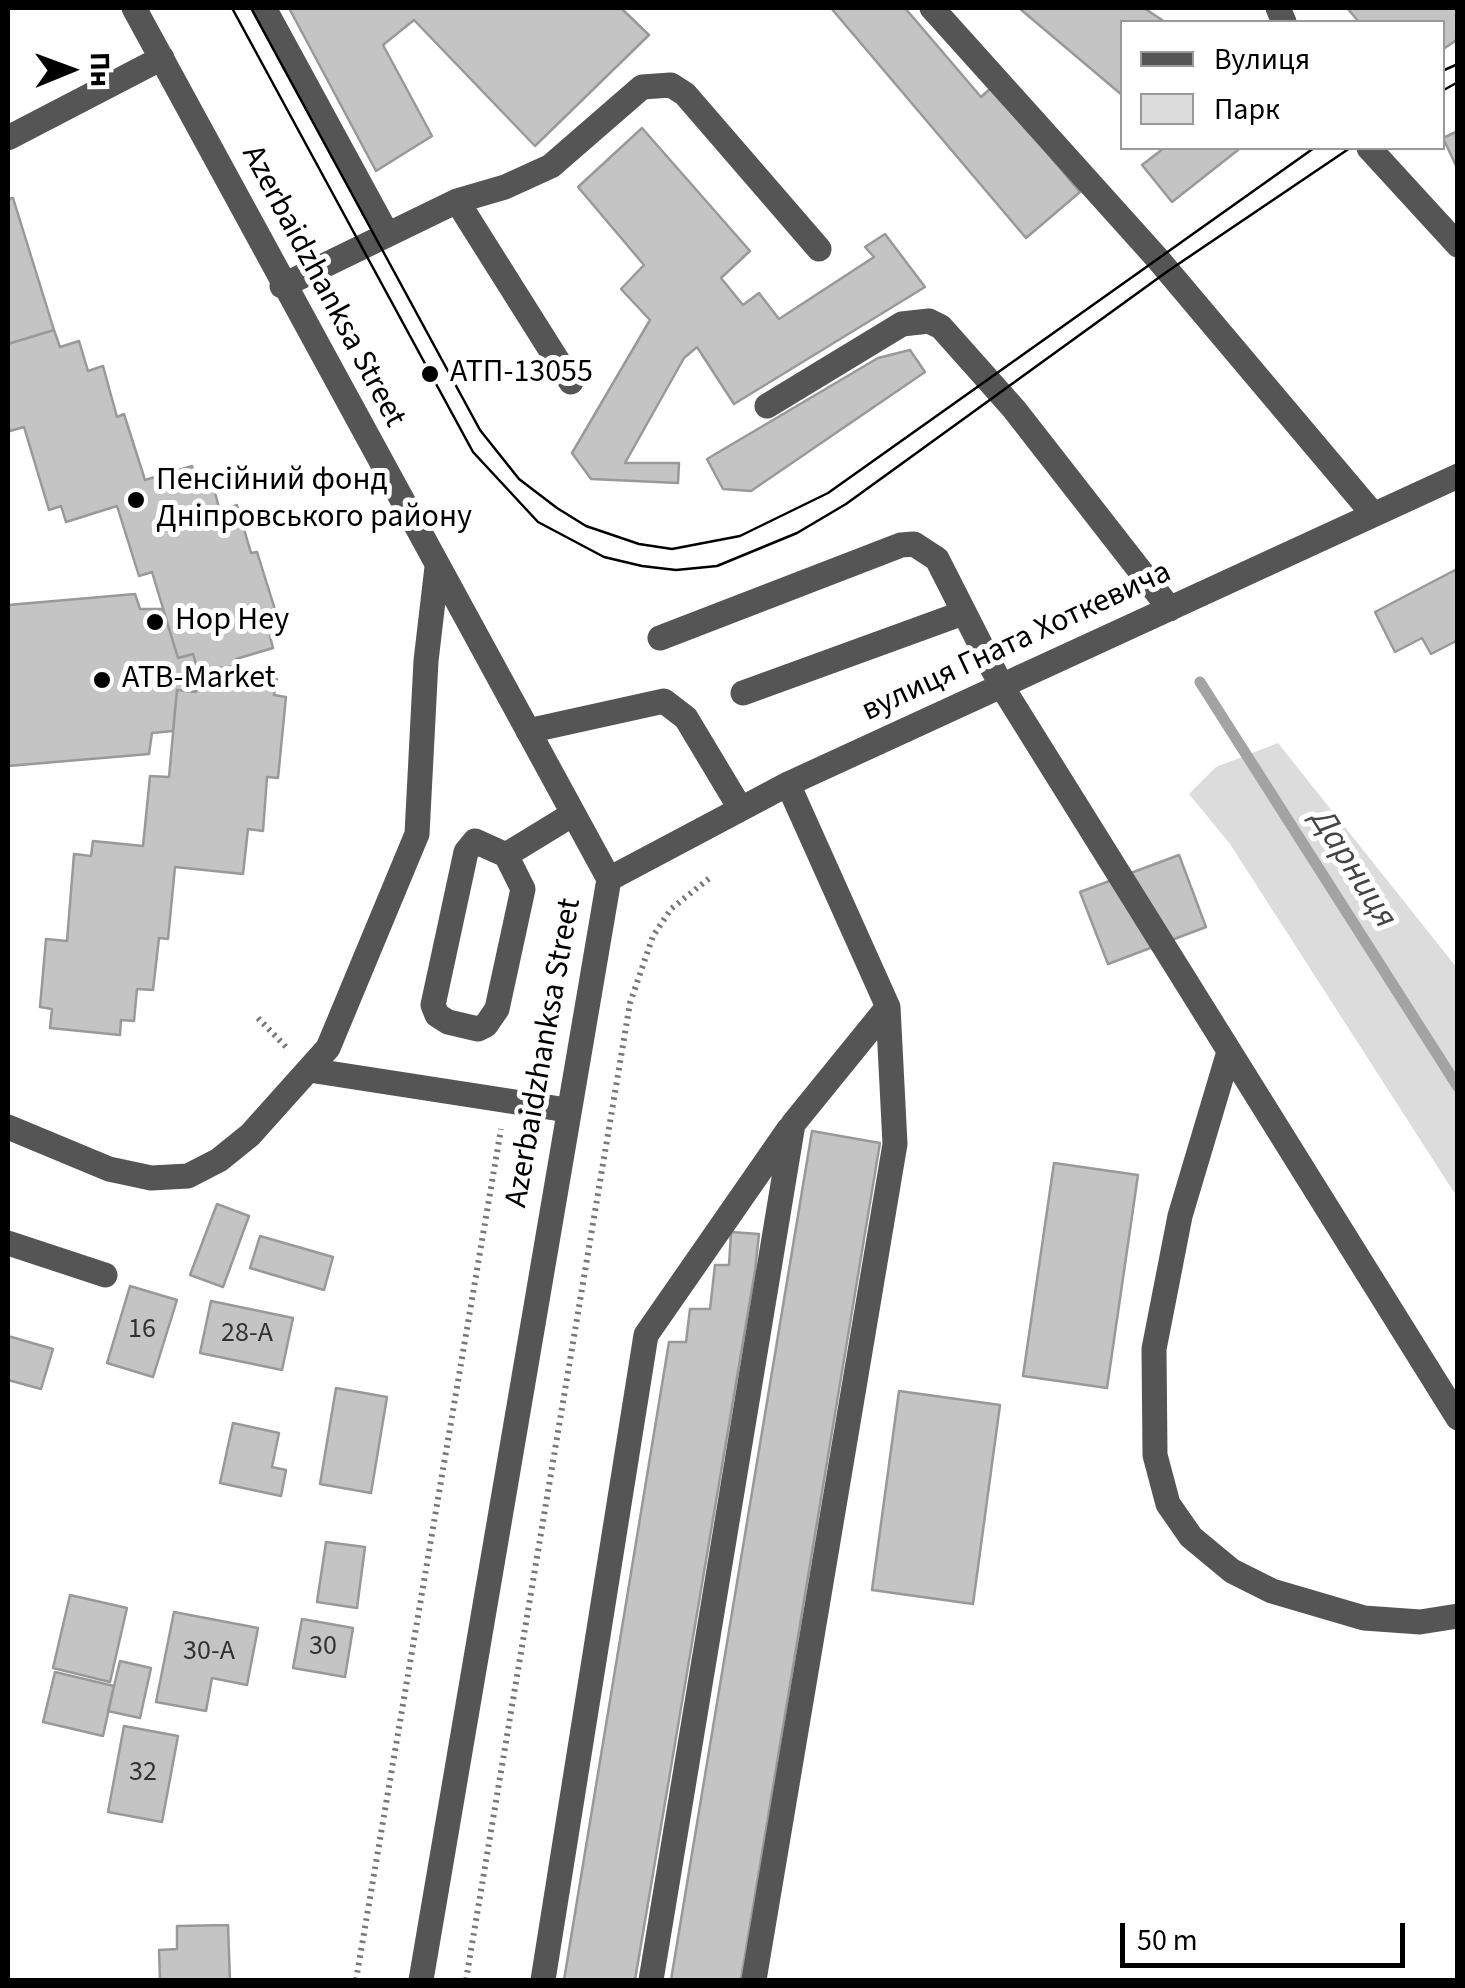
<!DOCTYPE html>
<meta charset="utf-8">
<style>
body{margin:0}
#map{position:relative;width:1465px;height:1988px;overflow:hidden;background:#fff;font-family:"Source Sans 3",sans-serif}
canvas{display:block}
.frame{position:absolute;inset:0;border:10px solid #000;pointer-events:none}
.legend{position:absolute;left:1120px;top:20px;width:325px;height:130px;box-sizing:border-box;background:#fff;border:2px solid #999;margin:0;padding:12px 18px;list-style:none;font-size:30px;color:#000}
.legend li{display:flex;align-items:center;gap:20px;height:50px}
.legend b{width:50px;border:2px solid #999}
.north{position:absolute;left:20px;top:20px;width:100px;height:100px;-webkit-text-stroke:8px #fff;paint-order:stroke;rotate:89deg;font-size:28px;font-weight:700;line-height:40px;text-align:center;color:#000}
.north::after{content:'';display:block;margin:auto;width:35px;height:45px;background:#000;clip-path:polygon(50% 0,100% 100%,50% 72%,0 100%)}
.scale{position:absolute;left:1120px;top:1923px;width:285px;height:45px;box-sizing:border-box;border:5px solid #000;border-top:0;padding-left:12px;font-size:30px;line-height:35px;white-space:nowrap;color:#000;-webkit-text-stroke:8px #fff;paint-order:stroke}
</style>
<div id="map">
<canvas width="1465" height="1988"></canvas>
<div class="frame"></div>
<ul class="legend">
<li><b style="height:12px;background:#555"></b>Вулиця</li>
<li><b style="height:28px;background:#dcdcdc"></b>Парк</li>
</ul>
<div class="north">Пн</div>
<div class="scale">50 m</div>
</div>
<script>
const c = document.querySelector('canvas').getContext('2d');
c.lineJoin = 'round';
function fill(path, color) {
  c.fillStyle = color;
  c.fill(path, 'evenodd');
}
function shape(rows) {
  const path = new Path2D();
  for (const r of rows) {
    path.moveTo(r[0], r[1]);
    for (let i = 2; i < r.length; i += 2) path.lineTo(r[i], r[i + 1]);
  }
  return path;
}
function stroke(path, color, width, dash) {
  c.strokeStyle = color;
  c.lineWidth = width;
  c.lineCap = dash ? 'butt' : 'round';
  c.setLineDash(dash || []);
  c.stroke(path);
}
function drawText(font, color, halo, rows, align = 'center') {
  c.font = font + ' "Source Sans 3",sans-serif';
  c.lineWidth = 10;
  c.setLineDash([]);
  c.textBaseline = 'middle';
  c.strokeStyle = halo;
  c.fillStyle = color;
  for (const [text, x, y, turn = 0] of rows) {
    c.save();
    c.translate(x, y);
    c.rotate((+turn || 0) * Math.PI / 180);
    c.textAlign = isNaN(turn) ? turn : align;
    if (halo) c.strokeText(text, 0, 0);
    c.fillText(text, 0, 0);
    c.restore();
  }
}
const green = shape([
 [1278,743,1457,968,1457,1197,1230,844,1189,794,1216,767]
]);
const stream = shape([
 [1200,682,1458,1087]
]);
const building = shape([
 [289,8,621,8,649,35,535,146,414,20,383,45,432,136,376,171,289,8],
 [831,8,905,8,981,97,992,87,1080,192,1026,238,831,8],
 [1019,8,1144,8,1165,22,1122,22,1122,95,1019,8],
 [1347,8,1458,8,1458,39,1442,50,1442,22,1359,22,1347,8],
 [642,128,750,251,721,278,743,305,759,293,779,319,874,257,865,247,885,234,925,287,734,404,697,347,684,358,625,463,679,463,678,483,591,479,572,453,650,320,621,289,644,265,578,187,642,128],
 [1458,131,1458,170,1443,138,1458,131],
 [1164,148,1236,148,1238,150,1172,202,1142,165,1164,148],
 [13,198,54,330,8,344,8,199,13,198],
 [54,330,60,347,79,341,88,371,103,366,117,417,124,414,145,480,192,466,198,485,212,482,220,511,237,505,251,553,257,552,282,632,270,636,273,648,236,659,237,666,198,670,193,654,178,658,152,572,139,576,117,506,66,522,61,506,49,510,24,427,10,431,8,425,8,344,54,330],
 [910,350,925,372,751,491,723,489,707,459,878,358,910,350],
 [1457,569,1458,640,1431,654,1422,638,1395,652,1375,612,1457,569],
 [135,594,140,609,163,609,178,658,193,654,198,670,196,692,177,690,173,731,152,733,149,754,8,766,8,605,135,594],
 [237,666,237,674,277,679,274,695,286,697,278,778,267,777,263,831,248,829,243,874,175,867,168,939,159,938,153,990,137,989,134,1021,121,1020,120,1035,50,1028,52,1009,40,1007,46,939,67,941,74,854,91,856,93,841,143,846,150,776,169,777,177,690,196,692,198,670,237,666],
 [1179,855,1206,927,1108,964,1080,892,1179,855],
 [812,1131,880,1143,741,1980,671,1980,812,1131],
 [1054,1163,1138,1175,1107,1388,1023,1376,1054,1163],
 [217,1204,249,1216,223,1287,190,1275,217,1204],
 [731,1232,759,1234,755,1271,635,1980,564,1980,669,1342,686,1342,690,1309,710,1309,715,1265,729,1265,731,1232],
 [260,1236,333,1257,324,1290,250,1268,260,1236],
 [130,1286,177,1300,153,1377,107,1363,130,1286],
 [211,1301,293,1318,282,1370,200,1353,211,1301],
 [8,1336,53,1349,41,1389,8,1380,8,1336],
 [336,1388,387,1397,371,1493,320,1484,336,1388],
 [899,1391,1000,1405,973,1604,872,1590,899,1391],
 [233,1423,279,1433,272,1467,286,1470,281,1496,220,1483,233,1423],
 [326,1542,365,1547,357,1608,317,1602,326,1542],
 [70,1595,127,1608,110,1682,53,1668,70,1595],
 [174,1612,258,1628,247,1685,212,1678,206,1711,156,1702,174,1612],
 [302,1619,353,1628,345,1677,293,1668,302,1619],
 [120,1661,151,1668,140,1718,108,1711,120,1661],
 [55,1672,114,1686,103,1736,43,1722,55,1672],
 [124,1726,178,1736,162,1822,108,1812,124,1726],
 [228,1925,230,1980,160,1980,159,1950,177,1949,177,1926,228,1925]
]);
const path = shape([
 [258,1018,287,1048],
 [356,1980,501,1129],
 [466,1980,630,1003,653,936,671,909,712,876]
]);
const minor = shape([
 [134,8,609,879,421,1980],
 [264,8,386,232],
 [932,8,1157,258,1373,514],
 [1278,8,1284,22],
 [8,138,162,58],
 [1369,148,1458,245],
 [282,286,457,201],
 [571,382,457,201,505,187,551,166,642,87,671,85,685,94,819,249],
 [767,406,902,324,929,321,941,327,1014,409,1170,609],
 [660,638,901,545,914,544,937,559,1001,685,1458,1418],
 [743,693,963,613],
 [528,731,664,701,686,718,740,808],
 [475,841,506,855,523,889,497,1009,486,1025,478,1029,448,1022,437,1015,433,1005,466,852,475,841],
 [506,855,573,814],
 [609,879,788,784,1458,476],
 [1228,1055,1180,1216,1154,1349,1155,1455,1168,1504,1191,1537,1232,1571,1272,1591,1364,1618,1420,1622,1458,1616],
 [309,1070,567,1110],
 [8,1127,109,1169,151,1178,188,1176,219,1160,250,1135,328,1048,417,834,426,661,437,567],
 [8,1243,105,1275],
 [543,1980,646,1335,789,1129],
 [651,1980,793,1124,888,1007],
 [754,1980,895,1144,888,1007,788,784]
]);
const tram = shape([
 [232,8,473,452,538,522,604,557,642,566,676,570,717,566,797,533,846,504,1168,271,1350,148],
 [251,8,480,430,519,479,557,508,586,526,639,544,672,549,740,536,828,493,1314,148],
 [1442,71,1458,64],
 [1442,91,1458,82]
]);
const markers = [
 [430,374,10,"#000"],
 [136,500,10,"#000"],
 [155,622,10,"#000"],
 [102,680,10,"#000"]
];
const numberNames = [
 ["16",142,1331],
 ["28-А",247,1335],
 ["30",323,1648],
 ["30-А",209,1653],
 ["32",143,1774]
];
const streetNames = [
 ["Azerbaidzhanksa Street",322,287,62],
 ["вулиця Гната Хоткевича",1017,643,-25],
 ["Azerbaidzhanksa Street",545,1053,-80]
];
const poiNames = [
 ["АТП-13055",450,374],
 ["Пенсійний фонд",156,482],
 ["Дніпровського району",156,519],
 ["Hop Hey",175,622],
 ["ATB-Market",122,680]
];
const waterNames = [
 ["Дарниця",1352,870,58]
];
fill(green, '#dcdcdc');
stroke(stream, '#a3a3a3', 11);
fill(building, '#c4c4c4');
stroke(building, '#999', 2.5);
stroke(path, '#777', 6, [2.5, 5]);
stroke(minor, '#555', 25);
stroke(tram, '#000', 2.5);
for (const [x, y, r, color] of markers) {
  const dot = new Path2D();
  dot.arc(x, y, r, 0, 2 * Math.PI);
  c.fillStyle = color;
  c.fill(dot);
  stroke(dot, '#fff', 4);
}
drawText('28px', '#313131', null, numberNames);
drawText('32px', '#000', '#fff', streetNames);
drawText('32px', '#000', '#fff', poiNames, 'left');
drawText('italic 35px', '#444', '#fff', waterNames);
</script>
